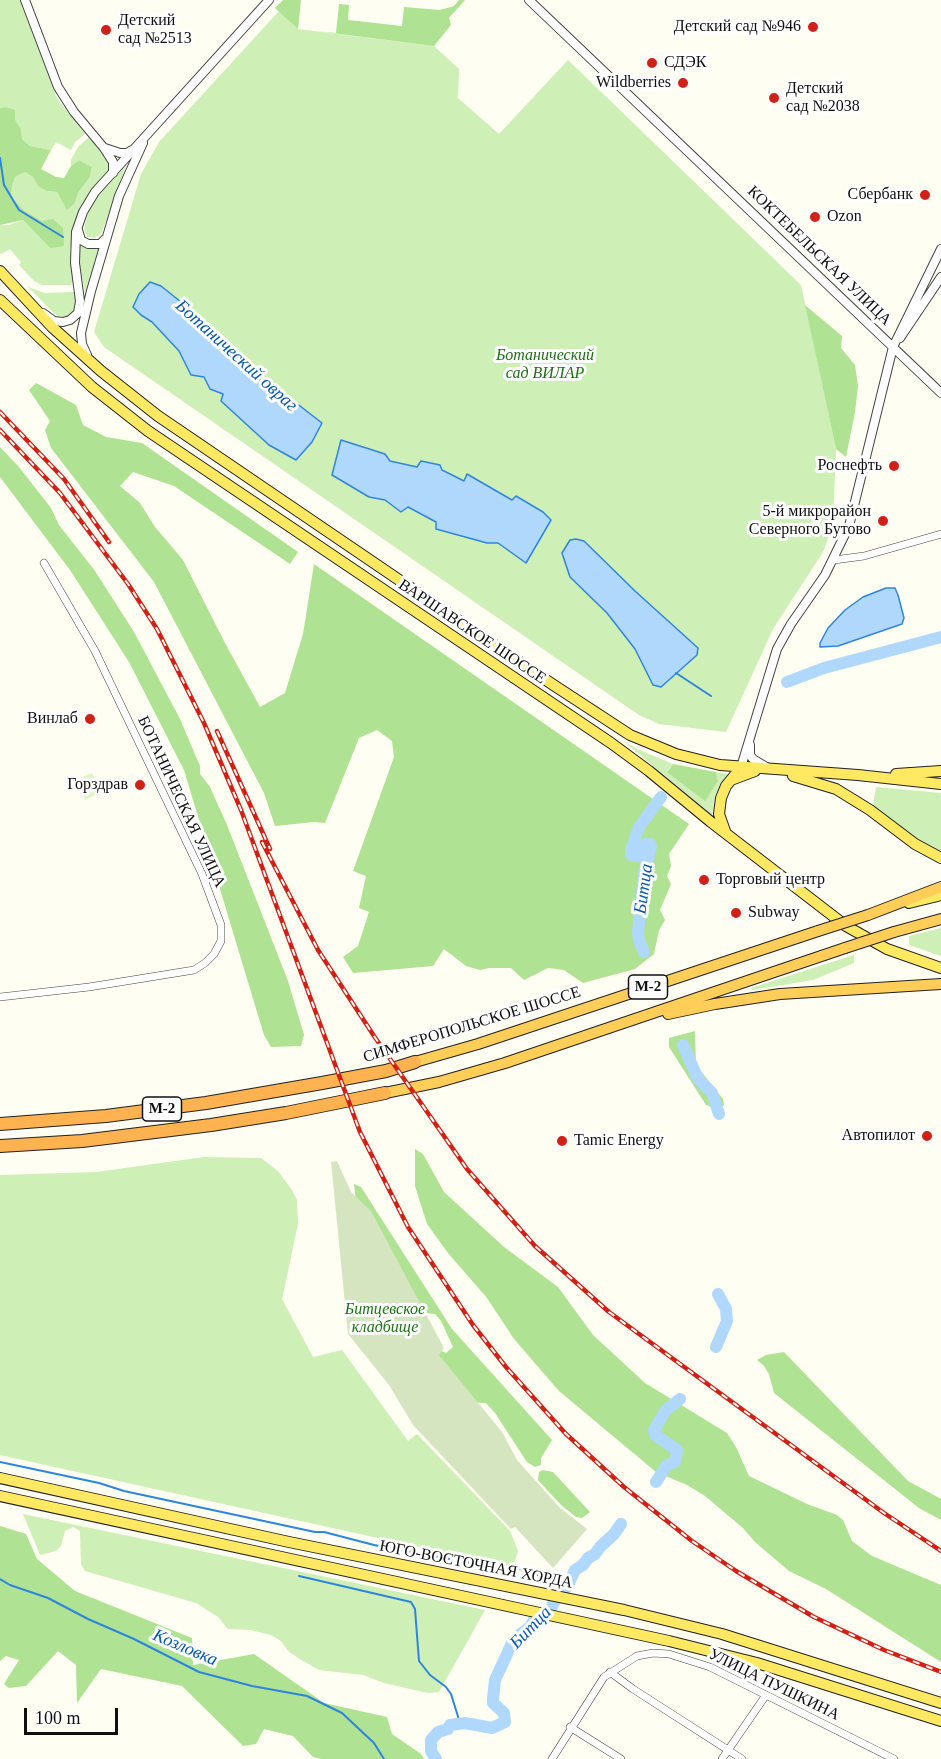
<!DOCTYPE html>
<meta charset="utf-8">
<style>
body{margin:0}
#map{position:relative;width:941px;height:1759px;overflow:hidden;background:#fffef2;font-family:Georgia,serif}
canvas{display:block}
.scale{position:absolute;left:24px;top:1708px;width:94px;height:27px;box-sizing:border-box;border:3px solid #101010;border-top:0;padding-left:8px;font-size:18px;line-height:21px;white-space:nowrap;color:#101010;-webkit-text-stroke:4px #fff;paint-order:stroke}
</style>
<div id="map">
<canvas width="941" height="1759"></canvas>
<div class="scale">100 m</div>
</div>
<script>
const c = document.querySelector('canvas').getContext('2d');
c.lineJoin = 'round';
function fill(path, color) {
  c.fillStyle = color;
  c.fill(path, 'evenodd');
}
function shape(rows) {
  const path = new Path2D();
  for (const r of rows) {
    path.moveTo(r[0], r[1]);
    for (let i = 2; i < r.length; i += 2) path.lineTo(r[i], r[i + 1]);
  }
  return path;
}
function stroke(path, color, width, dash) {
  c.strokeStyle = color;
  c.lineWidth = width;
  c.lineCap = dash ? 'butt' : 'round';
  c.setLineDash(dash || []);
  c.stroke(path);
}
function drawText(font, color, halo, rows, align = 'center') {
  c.font = font + ' Georgia,serif';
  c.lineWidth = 6;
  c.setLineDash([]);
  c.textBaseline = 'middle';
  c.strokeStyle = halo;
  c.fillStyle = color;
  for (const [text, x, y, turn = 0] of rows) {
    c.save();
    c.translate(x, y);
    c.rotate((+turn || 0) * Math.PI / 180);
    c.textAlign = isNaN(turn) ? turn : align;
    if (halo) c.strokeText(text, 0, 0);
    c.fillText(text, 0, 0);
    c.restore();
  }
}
const green = shape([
 [0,0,20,0,57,98,85,134,75,142,71,150,56,142,51,150,30,146,22,139,21,129,5,107,0,108],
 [279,11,298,29,434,46,459,69,458,98,499,134,568,60,801,285,836,449,833,524,823,552,773,629,726,732,659,724,639,715,104,347,94,332,141,174,159,142],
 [89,137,102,149,109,163,109,169,82,205,76,219,70,249,74,279,71,285,42,285,34,281,19,265,21,262,10,249,1,254,0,253,0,225,9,225,23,220,50,248,42,221,25,211,11,197,12,186,15,177,25,172,33,177,47,191,57,192,67,209,75,203,78,193,90,177,92,167,79,160,71,166,71,160,78,147],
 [126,166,101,234,95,238,87,237,84,228,89,210,98,195],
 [80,242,100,246,86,298,80,265],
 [28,287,45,293,75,292,77,302,74,312,67,318,57,316],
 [622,740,637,749,673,764,667,771,718,781,716,772,728,774,715,795,712,815],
 [876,787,941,793,941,853,919,841,873,806],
 [941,928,941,956,909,945,909,936],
 [854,955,854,963,813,980,752,990,751,988],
 [204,1157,261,1158,278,1171,292,1190,297,1200,298,1224,282,1299,313,1357,342,1350,408,1441,417,1434,510,1531,518,1551,515,1561,510,1567,0,1455,0,1175,96,1172],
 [23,1514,485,1610,439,1692,428,1693,384,1683,363,1675,319,1670,298,1658,288,1651,281,1641,271,1635,250,1630,228,1629,218,1617,196,1603,85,1571,81,1564,80,1531,73,1527,65,1531,61,1546,56,1551,40,1555]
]);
const forest = shape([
 [283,0,301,0,298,29,275,8],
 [459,0,465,0,449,18,451,25,434,46,316,31,336,33,339,4,349,5,348,20,402,26,404,7,440,10,454,6],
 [5,107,15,110,15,120,21,129,22,139,30,146,51,150,41,169,56,177,64,178,71,166,79,160,92,167,90,177,78,193,75,203,67,210,57,192,47,191,38,186,33,177,25,172,15,177,12,186,11,197,25,211,42,221,53,219,63,228,64,246,50,248,23,220,0,225,0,108],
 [805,305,842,336,841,348,855,365,858,386,855,412,846,457,836,449],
 [36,383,76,405,83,425,106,437,142,443,298,552,290,564,174,486,133,472,120,486,140,503,155,527,183,560,225,643,260,707,285,693,303,634,314,564,689,824,669,854,671,866,667,876,671,884,660,910,665,920,659,930,654,954,635,969,583,983,564,970,548,968,524,980,511,968,489,968,480,970,466,966,444,949,433,966,353,973,343,957,358,946,369,912,359,908,366,876,353,871,394,757,392,741,377,730,359,738,325,823,314,822,275,826,264,793,154,582,51,448,45,430,50,421,29,390],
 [0,447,19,467,51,508,59,525,95,571,134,632,180,719,200,766,200,774,210,787,227,825,288,981,304,1035,301,1046,271,1047,264,1035,184,770,129,662,70,570,0,477],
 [673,764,716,772,718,781,705,801,667,772],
 [695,1031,696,1065,723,1099,724,1105,716,1116,712,1107,706,1105,669,1047,669,1038],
 [415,1149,423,1154,444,1192,504,1247,558,1287,593,1335,645,1383,727,1433,736,1447,749,1476,807,1504,837,1515,843,1520,852,1541,872,1556,941,1585,941,1662,826,1589,789,1571,755,1542,743,1528,705,1496,687,1485,656,1472,559,1391,514,1339,487,1298,448,1253,427,1224,415,1186],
 [354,1184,361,1187,452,1329,552,1440,541,1458,541,1465,535,1467,527,1462,495,1413,486,1403,466,1402,434,1363,437,1349,446,1353,453,1347,441,1321,435,1314,425,1313,364,1273],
 [784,1352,908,1481,941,1499,941,1520,919,1508,774,1393,769,1374,764,1366,757,1360,766,1355],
 [543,1470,553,1472,590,1512,582,1518,576,1517,561,1505,538,1480,539,1472],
 [0,1526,26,1534,37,1559,75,1591,192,1638,193,1665,254,1654,324,1703,387,1717,392,1734,421,1754,424,1759,321,1759,313,1757,293,1736,264,1729,256,1744,243,1746,182,1686,101,1669,77,1703,76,1665,58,1651,26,1686,9,1688,4,1684,19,1660,6,1656,0,1661]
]);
const cemetery = shape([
 [337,1161,351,1192,371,1211,444,1348,439,1355,502,1432,517,1460,559,1507,587,1529,553,1568,515,1527,511,1529,413,1425,389,1385,348,1334,331,1162]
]);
const pitch = shape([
 [92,773,101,792,85,800,76,780]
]);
const water = shape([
 [150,282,161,286,186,306,217,343,236,355,240,365,253,369,258,379,269,382,322,423,312,442,296,460,269,445,221,401,223,394,210,389,204,377,191,375,179,351,152,322,141,315,133,307,139,294,150,282],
 [341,440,385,454,390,461,417,467,421,461,440,465,442,470,464,481,467,474,512,500,516,496,543,512,551,520,526,563,498,543,487,543,436,529,436,522,408,507,401,512,385,500,369,497,332,475,341,440],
 [576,539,584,541,635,591,698,648,697,655,661,687,653,685,635,649,607,613,570,577,562,553,570,540,576,539],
 [886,588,895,588,898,595,904,618,902,624,838,646,820,647,820,643,828,628,845,610,863,597,886,588]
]);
const stream = shape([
 [0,158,4,185,19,210,63,237],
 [676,673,711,696],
 [0,1462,99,1483,124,1491,315,1532,324,1532,374,1545,466,1562,527,1570,540,1576],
 [299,1576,411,1602,415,1609,419,1661,430,1675,446,1687,451,1694,460,1723],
 [0,1579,10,1585,48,1598,88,1619,134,1639,199,1672,252,1686,307,1696,342,1713,374,1743,384,1759]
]);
const river = shape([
 [787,682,824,668,941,637],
 [644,952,639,941,638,932,644,873,651,847,650,844,646,844,643,853,638,856,631,855,631,850,639,827,661,797],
 [683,1045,698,1079,712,1093,719,1114],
 [716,1347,727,1321,726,1309,718,1294],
 [656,1482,667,1465,675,1462,677,1450,655,1435,654,1430,666,1410,680,1399],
 [436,1759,431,1751,431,1740,438,1732,448,1729,450,1725,465,1723,492,1728,505,1722,504,1713,493,1703,493,1699,495,1680,512,1643,519,1635,530,1627,534,1620,550,1611,554,1602,568,1585,575,1570,583,1565,588,1558,595,1554,600,1547,614,1534,621,1524]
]);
const minor = shape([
 [834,560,864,556,941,534],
 [0,997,89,987,194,970,205,963,214,954,221,941,221,925,202,874,95,651,44,563],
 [610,1672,633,1689,742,1759],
 [570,1727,621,1759],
 [552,1759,604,1677,637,1656,653,1653,669,1654,710,1667,894,1759],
 [722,1759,766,1695]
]);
const tertiary = shape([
 [25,0,58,87,74,112,104,148,113,162,113,173],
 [529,0,941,393],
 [105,148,120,153,127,153,132,150],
 [78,230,81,240,88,244,100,244,105,239],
 [43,313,54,321,63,322,70,320,78,313,80,301,75,263,76,232,83,212,95,192,269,0],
 [900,338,941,277],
 [87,355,82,344,81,333,91,291,119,196,143,143],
 [750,745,750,755,753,759,768,768],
 [741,767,777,649,791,624,825,575,849,526,893,347,941,249]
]);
const primary = shape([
 [0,271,52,327,101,371,158,416,552,684,630,735,676,754,720,765,858,775,941,784],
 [0,300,92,387,148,431,611,743,649,771,711,822,846,926,887,949,941,968],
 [896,774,941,771],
 [793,776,836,789,870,810,915,844,941,858],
 [731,780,755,771],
 [725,831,719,814,721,798,726,786,735,775],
 [909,903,941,895],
 [0,1478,289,1542,624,1610,722,1634,941,1703],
 [0,1496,669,1641,757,1663,941,1721]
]);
const trunk = shape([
 [868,915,941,887],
 [894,932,941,919],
 [668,1014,715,1004,780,994,941,984],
 [415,1062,478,1044,818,931],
 [385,1093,439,1082,505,1063,845,948]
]);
const motorway = shape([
 [0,1124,106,1116,206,1103,322,1083,386,1071,415,1062],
 [0,1146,82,1141,211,1125,286,1113,385,1093]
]);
const rail = shape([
 [0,412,64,479,109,542],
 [0,430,60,493,128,584,157,629,204,723,241,810,360,1132,408,1227,473,1325,506,1367,566,1434,624,1487,692,1541,736,1571,814,1617,884,1650,941,1672],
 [217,731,270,849],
 [262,842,318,950,374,1036,467,1169,535,1246,609,1312,884,1513,941,1551]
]);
const trunkBridge = shape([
 [818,931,868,915],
 [845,948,894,932]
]);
const markers = [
 [813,27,6,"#d12116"],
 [106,30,6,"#d12116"],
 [652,63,6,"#d12116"],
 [683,83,6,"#d12116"],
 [774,98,6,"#d12116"],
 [925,195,6,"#d12116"],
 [815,217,6,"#d12116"],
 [894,466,6,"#d12116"],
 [883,521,6,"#d12116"],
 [90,719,6,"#d12116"],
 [140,785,6,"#d12116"],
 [704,880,6,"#d12116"],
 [736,913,6,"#d12116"],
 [927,1136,6,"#d12116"],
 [562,1141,6,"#d12116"]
];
const shields = [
 [648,987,39],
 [162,1109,39]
];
const shieldNames = [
 ["М-2",648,987],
 ["М-2",162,1109]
];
const poiNames = [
 ["Детский",118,21,"left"],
 ["сад №2513",118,39,"left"],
 ["Детский сад №946",801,27],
 ["СДЭК",664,63,"left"],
 ["Wildberries",671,83],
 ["Детский",786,89,"left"],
 ["сад №2038",786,107,"left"],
 ["Сбербанк",913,195],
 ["Ozon",827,217,"left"],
 ["Роснефть",882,466],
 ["5-й микрорайон",871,512],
 ["Северного Бутово",871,530],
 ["Винлаб",78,719],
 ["Горздрав",128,785],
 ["Торговый центр",716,880,"left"],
 ["Subway",748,913,"left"],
 ["Автопилот",915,1136],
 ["Tamic Energy",574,1141,"left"]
];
const streetNames = [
 ["КОКТЕБЕЛЬСКАЯ УЛИЦА",819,256,44],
 ["ВАРШАВСКОЕ ШОССЕ",472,632,34],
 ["БОТАНИЧЕСКАЯ УЛИЦА",181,802,65],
 ["СИМФЕРОПОЛЬСКОЕ ШОССЕ",472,1025,-17],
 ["ЮГО-ВОСТОЧНАЯ ХОРДА",476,1565,11],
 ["УЛИЦА ПУШКИНА",774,1685,26]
];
const parkNames = [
 ["Ботанический",545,356],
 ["сад ВИЛАР",545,374],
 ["Битцевское",385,1310],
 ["кладбище",385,1328]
];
const waterNames = [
 ["Ботанический овраг",236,356,42],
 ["Битца",644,889,-82],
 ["Битца",531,1628,-46],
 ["Козловка",185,1648,23]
];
fill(green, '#ceefb6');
fill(forest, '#afe293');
fill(cemetery, '#d5e5bf');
fill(pitch, '#e1f5c9');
fill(water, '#b0d8fd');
stroke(water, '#2e85dd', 1.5);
stroke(stream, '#2e85dd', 2);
stroke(river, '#b0d8fd', 12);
stroke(minor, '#434343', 8);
stroke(tertiary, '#434343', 10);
stroke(primary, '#212121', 12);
stroke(trunk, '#212121', 12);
stroke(motorway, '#212121', 14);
stroke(minor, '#fff', 7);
stroke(tertiary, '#fff', 8);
stroke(primary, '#ffe962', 10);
stroke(trunk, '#ffce59', 10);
stroke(motorway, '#ffb250', 12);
stroke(rail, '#d12116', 4.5);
stroke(rail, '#fff', 2, [7]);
stroke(trunkBridge, '#212121', 12, []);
stroke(trunkBridge, '#ffce59', 10);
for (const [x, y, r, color] of markers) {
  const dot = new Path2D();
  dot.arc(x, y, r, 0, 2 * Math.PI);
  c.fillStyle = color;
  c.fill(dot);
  stroke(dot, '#fff', 2);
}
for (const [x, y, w] of shields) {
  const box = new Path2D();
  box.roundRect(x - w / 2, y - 12, w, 24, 4.5);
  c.fillStyle = '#fff';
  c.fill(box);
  stroke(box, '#101010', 1.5);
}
drawText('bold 15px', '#101010', null, shieldNames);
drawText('16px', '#101010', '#fff', poiNames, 'right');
drawText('16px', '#101010', '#fff', streetNames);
drawText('italic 16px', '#207017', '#fff', parkNames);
drawText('italic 18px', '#0956b1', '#fff', waterNames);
</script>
